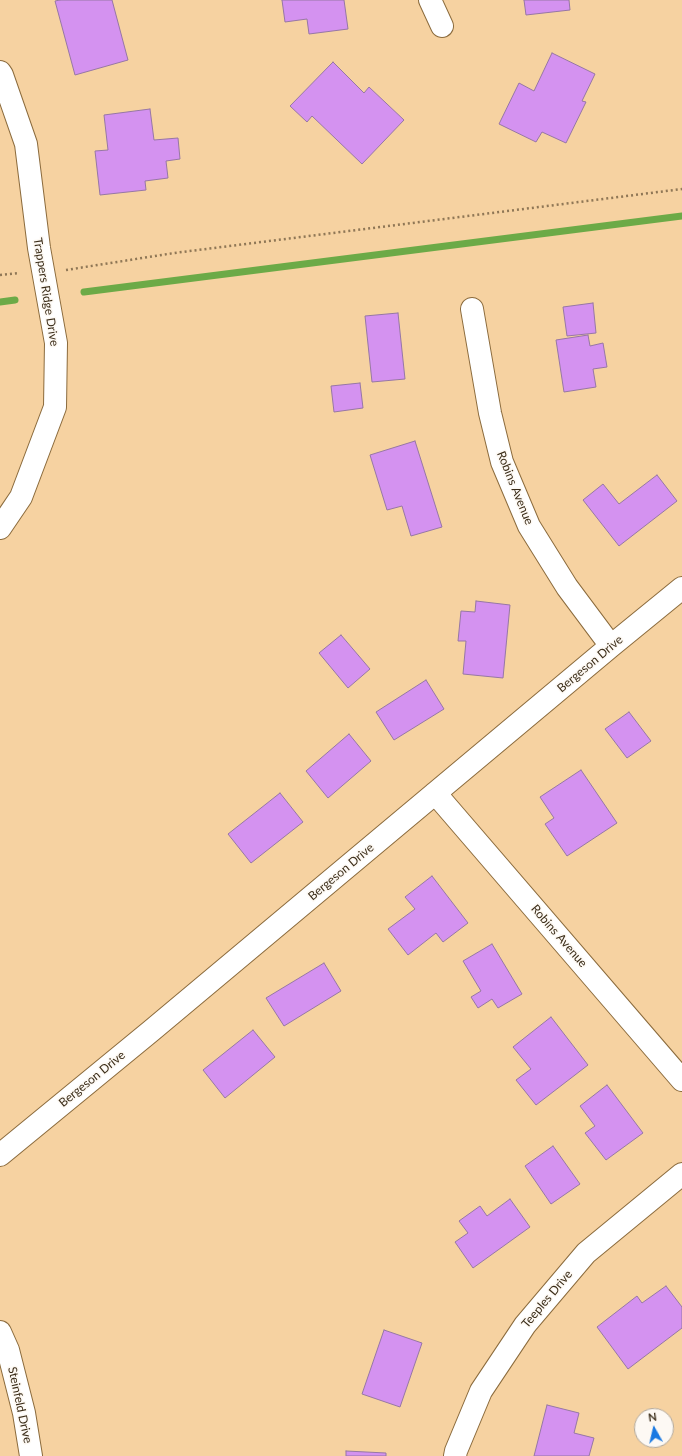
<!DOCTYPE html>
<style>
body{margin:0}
#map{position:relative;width:682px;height:1456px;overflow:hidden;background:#f6d2a1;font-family:Lato,sans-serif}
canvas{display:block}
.north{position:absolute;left:634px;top:1408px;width:40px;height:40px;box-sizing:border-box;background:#fdf9f4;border:1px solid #afa79c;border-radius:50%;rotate:352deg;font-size:11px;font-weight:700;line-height:16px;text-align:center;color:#3a2c18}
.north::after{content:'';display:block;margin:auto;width:14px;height:18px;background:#1a79e2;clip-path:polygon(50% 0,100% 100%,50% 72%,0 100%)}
</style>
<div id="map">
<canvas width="682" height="1456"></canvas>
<div class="north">N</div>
</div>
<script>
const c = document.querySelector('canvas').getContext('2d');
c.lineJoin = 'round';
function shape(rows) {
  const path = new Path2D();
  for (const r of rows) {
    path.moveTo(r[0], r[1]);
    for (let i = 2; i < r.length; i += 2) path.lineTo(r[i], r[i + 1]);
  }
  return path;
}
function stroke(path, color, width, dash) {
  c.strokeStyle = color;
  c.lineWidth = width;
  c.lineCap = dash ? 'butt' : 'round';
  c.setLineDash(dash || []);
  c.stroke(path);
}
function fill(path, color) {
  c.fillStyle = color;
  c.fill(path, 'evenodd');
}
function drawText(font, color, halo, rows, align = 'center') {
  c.font = font + ' Lato,sans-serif';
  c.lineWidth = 3;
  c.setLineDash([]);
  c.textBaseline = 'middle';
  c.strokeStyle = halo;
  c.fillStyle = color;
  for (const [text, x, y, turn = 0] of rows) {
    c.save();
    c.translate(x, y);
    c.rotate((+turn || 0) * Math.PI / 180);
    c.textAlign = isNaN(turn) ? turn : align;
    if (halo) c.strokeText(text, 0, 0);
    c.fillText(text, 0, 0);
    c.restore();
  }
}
const stream = shape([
 [84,292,682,216],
 [0,302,15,300]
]);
const building = shape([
 [60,0,112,0,128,60,75,75,55,1,60,0],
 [282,0,344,0,348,29,309,34,307,19,285,22,282,0],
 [524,0,569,0,570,10,526,15,524,0],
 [552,53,595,74,582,101,586,102,566,143,542,132,536,142,499,124,519,83,534,91,552,53],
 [333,62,364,93,369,87,404,120,362,164,312,116,307,122,290,106,333,62],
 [150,109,154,140,178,138,180,159,166,161,168,178,145,181,146,190,100,195,95,151,108,150,104,115,150,109],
 [593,303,596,333,567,336,563,307,593,303],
 [398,313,405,379,372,382,365,316,398,313],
 [588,335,590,346,603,343,607,367,593,369,596,387,564,392,556,340,588,335],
 [360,383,363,408,334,412,331,386,360,383],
 [415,441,442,527,411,536,402,506,387,510,370,455,415,441],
 [657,475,677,501,619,546,583,500,603,484,619,504,657,475],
 [476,601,510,605,503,678,463,674,466,641,458,641,461,611,475,612,476,601],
 [341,635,370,669,348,688,319,653,341,635],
 [426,680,444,709,394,740,376,712,426,680],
 [629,712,651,741,627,758,605,729,629,712],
 [349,734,371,761,328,798,306,771,349,734],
 [581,770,617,823,567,856,545,824,554,818,540,797,581,770],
 [280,793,303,822,251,863,228,834,280,793],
 [432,876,468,923,443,942,436,933,408,955,388,929,415,909,405,897,432,876],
 [492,944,522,994,498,1008,492,999,478,1008,471,997,481,991,463,961,492,944],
 [324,963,341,991,284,1026,266,998,324,963],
 [551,1017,588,1065,536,1105,516,1080,531,1069,513,1047,551,1017],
 [253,1030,275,1057,225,1098,203,1070,253,1030],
 [607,1085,643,1133,606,1160,585,1133,595,1126,580,1106,607,1085],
 [553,1146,580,1184,551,1204,525,1166,553,1146],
 [510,1199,530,1227,473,1268,455,1242,468,1233,459,1221,480,1206,487,1216,510,1199],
 [666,1286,682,1307,682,1328,628,1369,597,1327,637,1296,642,1303,666,1286],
 [384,1330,422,1343,400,1407,362,1394,384,1330],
 [547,1405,579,1413,574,1433,594,1438,589,1456,534,1456,547,1405],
 [346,1451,386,1453,386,1456,346,1456,346,1451]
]);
const path = shape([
 [66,270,174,253,682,189],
 [0,275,19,273]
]);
const street = shape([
 [430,0,442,26],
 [0,72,2,75,26,144,39,248,56,343,55,407,21,497,0,528],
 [472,309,490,413,502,462,529,526,567,587,611,646],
 [435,793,682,1080],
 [0,1155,151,1031,611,646,682,588],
 [0,1332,8,1350,24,1413,31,1456],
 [455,1456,456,1451,481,1391,525,1325,586,1253,682,1174]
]);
const streetNames = [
 ["Trappers Ridge Drive",46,292,81],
 ["Robins Avenue",515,488,68],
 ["Bergeson Drive",590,664,-40],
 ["Bergeson Drive",341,872,-40],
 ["Robins Avenue",559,936,49],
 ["Bergeson Drive",92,1079,-39],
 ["Teeples Drive",547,1299,-50],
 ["Steinfeld Drive",20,1405,78]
];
stroke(stream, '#6caa47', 7);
fill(building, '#d492f0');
stroke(building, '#9677a4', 1);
stroke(street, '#8b6b3d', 24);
stroke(path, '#8f7756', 2.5, [2, 3]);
stroke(street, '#fff', 22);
drawText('12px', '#3a2c18', '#fdf9f4', streetNames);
</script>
